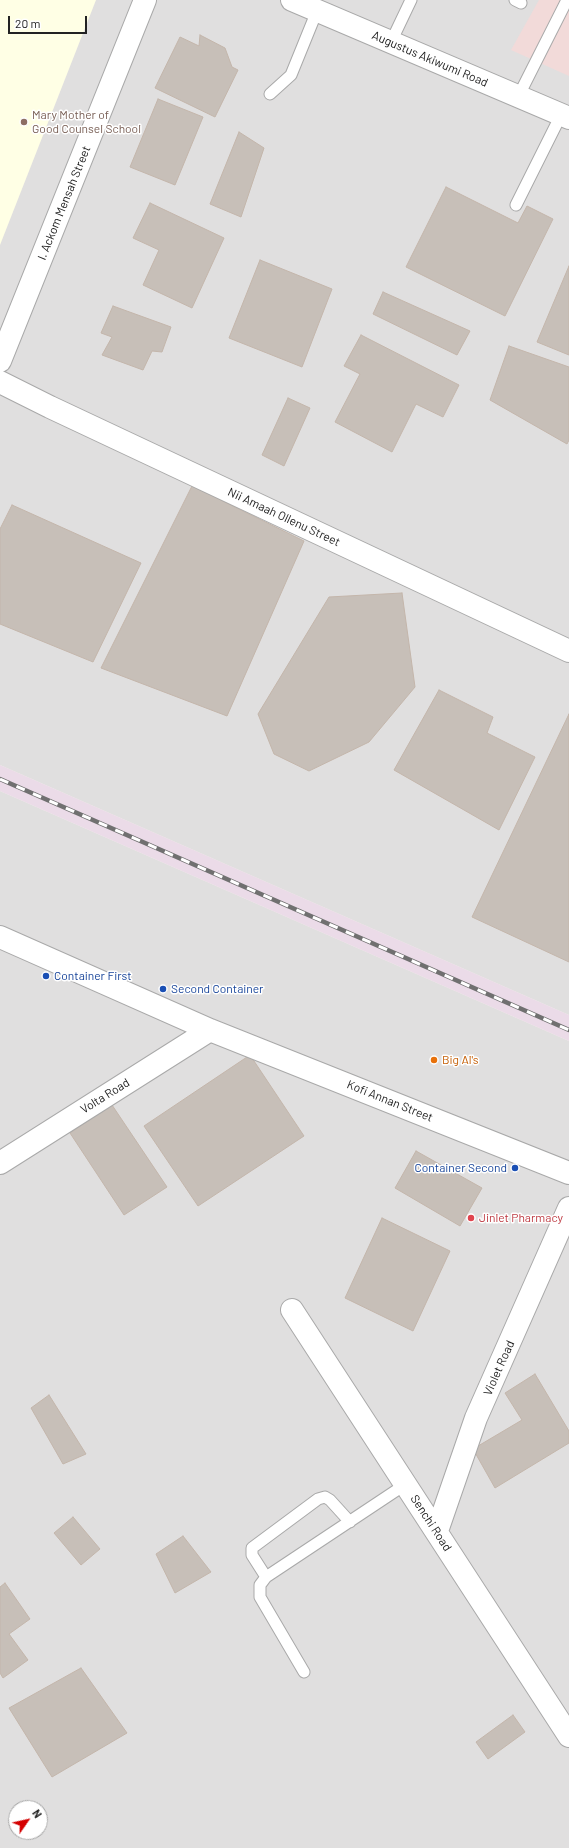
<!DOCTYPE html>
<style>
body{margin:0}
#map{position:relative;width:569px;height:1848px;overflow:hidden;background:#f2efe9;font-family:Barlow,sans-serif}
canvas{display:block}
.north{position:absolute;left:8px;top:1800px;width:40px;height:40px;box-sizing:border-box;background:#fff;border:1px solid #a7a7a7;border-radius:50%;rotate:56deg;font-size:11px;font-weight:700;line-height:16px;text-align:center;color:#222}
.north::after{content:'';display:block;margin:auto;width:14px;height:18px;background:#d40000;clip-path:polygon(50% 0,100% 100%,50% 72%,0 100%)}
.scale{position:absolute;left:8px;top:16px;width:79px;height:18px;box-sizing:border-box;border:2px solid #222;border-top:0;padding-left:5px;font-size:12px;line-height:14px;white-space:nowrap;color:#222;-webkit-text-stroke:3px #fff;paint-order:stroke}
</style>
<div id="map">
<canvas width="569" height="1848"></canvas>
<div class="north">N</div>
<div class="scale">20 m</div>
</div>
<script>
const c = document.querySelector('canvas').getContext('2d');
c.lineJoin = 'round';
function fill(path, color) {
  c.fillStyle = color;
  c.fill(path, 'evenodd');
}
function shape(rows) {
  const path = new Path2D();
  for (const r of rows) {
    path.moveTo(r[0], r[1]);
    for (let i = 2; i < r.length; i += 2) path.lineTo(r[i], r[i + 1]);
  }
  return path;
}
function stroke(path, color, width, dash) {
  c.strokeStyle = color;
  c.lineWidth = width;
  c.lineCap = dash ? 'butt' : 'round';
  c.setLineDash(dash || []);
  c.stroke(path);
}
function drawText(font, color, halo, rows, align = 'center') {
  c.font = font + ' Barlow,sans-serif';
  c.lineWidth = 3;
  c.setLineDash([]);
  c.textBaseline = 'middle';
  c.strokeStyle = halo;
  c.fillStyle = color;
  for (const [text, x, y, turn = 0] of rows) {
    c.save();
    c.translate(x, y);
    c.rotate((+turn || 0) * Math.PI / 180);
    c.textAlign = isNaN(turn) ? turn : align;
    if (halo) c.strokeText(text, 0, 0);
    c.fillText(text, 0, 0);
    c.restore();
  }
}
const residential = shape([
 [0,0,569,0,569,1015,0,765],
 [0,791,569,1041,569,1848,0,1848],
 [16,1808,40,1808,40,1832,16,1832]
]);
const commercial = shape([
 [539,0,569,0,569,76,511,50]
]);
const industrial = shape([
 [0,765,569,1015,569,1041,0,791]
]);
const education = shape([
 [0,0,96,0,0,245]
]);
const building = shape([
 [200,35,225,48,232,67,238,70,215,117,155,88,180,37,199,46,200,35],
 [158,99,203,117,175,185,130,167,158,99],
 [239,132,264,148,241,217,210,204,239,132],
 [446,187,518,223,527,206,553,219,505,316,406,267,446,187],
 [150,203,224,238,192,308,143,285,159,250,133,238,150,203],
 [260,260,332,289,302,367,229,338,260,260],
 [569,266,569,355,537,342,569,266],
 [383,292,470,331,457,355,373,314,383,292],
 [113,306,171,327,162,352,152,351,143,370,102,355,112,337,101,333,113,306],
 [361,335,459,385,443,417,416,404,392,452,335,422,360,374,344,366,361,335],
 [509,346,569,367,569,440,567,444,490,400,509,346],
 [288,398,310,408,284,466,262,455,288,398],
 [192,486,304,541,227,716,101,668,192,486],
 [12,505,141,563,93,662,0,624,0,529,12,505],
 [402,593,415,687,369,742,309,771,274,754,258,714,329,597,402,593],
 [439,690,493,717,487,733,535,757,499,830,394,770,439,690],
 [569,714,569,962,472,917,569,714],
 [250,1055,304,1136,198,1206,144,1126,250,1055],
 [112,1105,167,1187,124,1215,70,1133,112,1105],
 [416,1151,482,1188,460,1226,395,1188,416,1151],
 [382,1218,450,1251,413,1331,345,1298,382,1218],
 [535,1374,569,1431,569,1443,495,1488,473,1449,522,1420,505,1393,535,1374],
 [49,1395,86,1454,63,1464,31,1408,49,1395],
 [73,1517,100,1549,81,1565,54,1533,73,1517],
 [183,1536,211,1572,175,1593,156,1554,183,1536],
 [5,1583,30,1619,9,1634,28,1660,3,1678,0,1673,0,1587,5,1583],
 [81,1668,127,1733,52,1777,9,1708,81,1668],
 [513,1715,525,1732,488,1759,476,1742,513,1715]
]);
const lane = shape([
 [515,0,521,3],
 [391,42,411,0],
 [270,94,291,75,317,11],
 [518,97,567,0],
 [516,205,561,115],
 [266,1577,252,1555,252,1548,318,1499,325,1497,330,1500,350,1522],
 [304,1672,260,1597,260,1585,266,1577,406,1484]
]);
const street = shape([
 [292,0,569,118],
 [0,361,145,0],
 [0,382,50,407,569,651],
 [0,937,210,1030,569,1173],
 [0,1163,210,1030],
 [292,1310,569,1736],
 [437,1531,476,1418,569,1208]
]);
const rail = shape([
 [0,779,569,1030]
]);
const markers = [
 [24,122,4,"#8d6e63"],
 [46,976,4,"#1a4fb4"],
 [163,989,4,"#1a4fb4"],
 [434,1060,4,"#e8710a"],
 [515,1168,4,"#1a4fb4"],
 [471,1218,4,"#e0444e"]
];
const streetNames = [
 ["Augustus Akiwumi Road",430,59,23],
 ["I. Ackom Mensah Street",64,203,-68],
 ["Nii Amaah Ollenu Street",284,517,25],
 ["Volta Road",105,1096,-32],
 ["Kofi Annan Street",390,1101,22],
 ["Violet Road",499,1368,-66],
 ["Senchi Road",431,1523,57]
];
const educationNames = [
 ["Mary Mother of",32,115],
 ["Good Counsel School",32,129]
];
const transitNames = [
 ["Container First",54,976],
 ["Second Container",171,989],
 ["Container Second",507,1168,"right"]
];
const foodNames = [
 ["Big Al's",442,1060]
];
const healthNames = [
 ["Jinlet Pharmacy",479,1218]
];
fill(residential, '#e0dfdf');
fill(commercial, '#f2dad9');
fill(industrial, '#ebdbe8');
fill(education, '#ffffe5');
fill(building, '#c7bfb8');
stroke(building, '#c4b6ab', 1);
stroke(lane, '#a9a9a9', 13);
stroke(street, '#a9a9a9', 24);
stroke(lane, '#fff', 11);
stroke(street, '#fff', 22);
stroke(rail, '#707070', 4.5);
stroke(rail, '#fff', 3, [9]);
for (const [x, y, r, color] of markers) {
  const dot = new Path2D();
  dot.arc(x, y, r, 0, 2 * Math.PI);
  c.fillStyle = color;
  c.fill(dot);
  stroke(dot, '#fff', 1.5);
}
drawText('12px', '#222', '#fff', streetNames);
drawText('12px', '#785e54', '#fff', educationNames, 'left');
drawText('12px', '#164399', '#fff', transitNames, 'left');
drawText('12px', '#c56008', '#fff', foodNames, 'left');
drawText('12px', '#be3a42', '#fff', healthNames, 'left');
</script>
